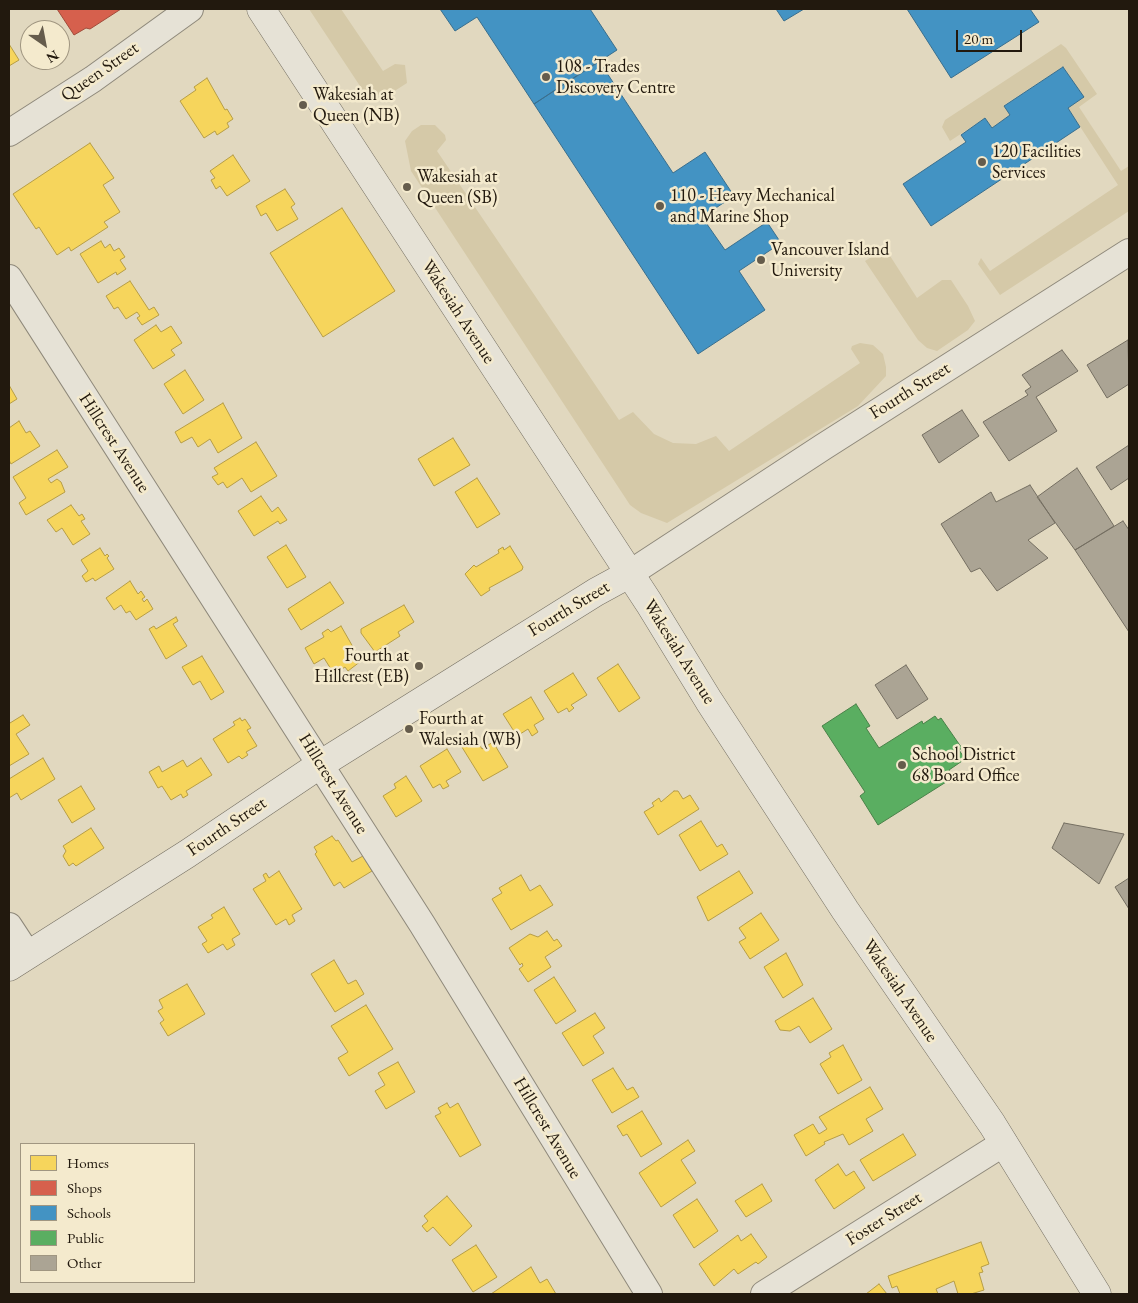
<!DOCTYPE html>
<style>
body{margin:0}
#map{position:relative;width:1138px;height:1303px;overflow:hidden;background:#e1d8bf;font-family:"EB Garamond",serif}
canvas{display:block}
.frame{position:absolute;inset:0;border:10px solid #22190e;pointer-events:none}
.legend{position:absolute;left:20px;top:1143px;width:175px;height:140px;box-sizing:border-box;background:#f4eacd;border:1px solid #a09681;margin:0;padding:6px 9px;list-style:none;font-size:15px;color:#22190e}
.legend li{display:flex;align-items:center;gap:10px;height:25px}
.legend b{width:25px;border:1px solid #a09681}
.north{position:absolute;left:20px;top:20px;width:50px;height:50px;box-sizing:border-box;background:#f4eacd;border:1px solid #a09681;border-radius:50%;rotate:147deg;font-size:14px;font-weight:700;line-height:20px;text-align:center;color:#22190e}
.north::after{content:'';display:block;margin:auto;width:18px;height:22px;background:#655c4c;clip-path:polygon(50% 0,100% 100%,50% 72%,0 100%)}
.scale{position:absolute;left:956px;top:30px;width:66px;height:22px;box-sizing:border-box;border:2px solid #22190e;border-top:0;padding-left:6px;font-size:15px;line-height:18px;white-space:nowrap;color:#22190e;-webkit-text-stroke:4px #f4eacd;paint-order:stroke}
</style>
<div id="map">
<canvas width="1138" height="1303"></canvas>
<div class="frame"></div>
<ul class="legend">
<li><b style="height:14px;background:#f6d55c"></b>Homes</li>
<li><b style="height:14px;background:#d6604d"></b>Shops</li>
<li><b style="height:14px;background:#4393c3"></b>Schools</li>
<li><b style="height:14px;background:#5aae61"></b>Public</li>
<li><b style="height:14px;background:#aba494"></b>Other</li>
</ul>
<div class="north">N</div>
<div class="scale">20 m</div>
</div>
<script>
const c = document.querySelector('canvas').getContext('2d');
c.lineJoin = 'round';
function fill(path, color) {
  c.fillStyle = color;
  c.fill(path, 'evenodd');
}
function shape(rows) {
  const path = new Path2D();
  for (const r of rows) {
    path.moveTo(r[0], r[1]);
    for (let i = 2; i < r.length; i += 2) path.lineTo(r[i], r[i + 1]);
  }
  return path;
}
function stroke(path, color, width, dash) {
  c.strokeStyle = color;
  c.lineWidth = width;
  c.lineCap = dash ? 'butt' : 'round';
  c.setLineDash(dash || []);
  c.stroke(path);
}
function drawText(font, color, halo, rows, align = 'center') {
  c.font = font + ' "EB Garamond",serif';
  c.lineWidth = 5;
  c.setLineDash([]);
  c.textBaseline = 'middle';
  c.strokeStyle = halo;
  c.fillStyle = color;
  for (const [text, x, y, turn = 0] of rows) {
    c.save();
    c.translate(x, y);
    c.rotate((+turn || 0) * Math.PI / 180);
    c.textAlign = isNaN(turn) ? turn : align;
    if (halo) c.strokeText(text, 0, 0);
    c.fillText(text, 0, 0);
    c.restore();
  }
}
const green = shape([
 [309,9,341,9,383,71,395,64,405,65,407,83,393,92,378,95,362,89],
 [1061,44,1066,48,1097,94,1079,107,1121,171,1129,166,1129,211,1000,295,978,264,981,258,990,271,1118,185,1068,108,1083,97,1063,67,1004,105,1010,115,992,128,985,118,950,141,942,127,945,120],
 [421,125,435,125,445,135,446,140,437,151,619,420,633,412,654,434,673,443,696,444,716,436,729,451,860,363,851,349,852,346,860,343,873,345,883,354,886,367,886,376,858,406,667,523,641,513,630,505,411,171,405,141,412,131],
 [885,248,917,298,942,280,951,280,968,306,975,321,968,330,937,351,927,348,918,340,865,261]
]);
const homes = shape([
 [9,44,19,60,9,66,9,44],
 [207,78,225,110,227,109,233,119,227,123,229,127,217,135,215,131,204,138,180,101,196,90,194,87,207,78],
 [90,143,114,178,103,185,120,212,104,222,108,227,71,251,69,247,57,255,39,227,36,229,13,194,90,143],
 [233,155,250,181,227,196,220,186,216,189,211,180,215,178,210,171,233,155],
 [285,189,295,204,291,207,298,219,277,231,266,213,261,216,256,206,285,189],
 [342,208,395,291,323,337,270,253,342,208],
 [101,241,105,248,110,244,114,251,119,248,125,257,120,260,126,269,117,275,116,272,98,283,80,254,101,241],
 [130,281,149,310,154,307,159,315,142,325,137,318,140,316,137,312,126,319,118,307,114,309,106,296,130,281],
 [156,325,161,332,171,326,182,343,171,350,175,355,153,369,134,340,156,325],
 [185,370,204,400,183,414,164,384,185,370],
 [9,385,17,399,9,404,9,385],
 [223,403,242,438,218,453,210,439,198,447,192,437,181,443,175,432,223,403],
 [19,421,26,433,30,431,40,446,11,464,9,460,9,428,19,421],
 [453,438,470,465,434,486,418,459,453,438],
 [256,442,277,476,251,492,242,478,227,488,223,482,218,485,212,477,218,474,214,468,256,442],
 [57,450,68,467,48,479,51,483,57,479,61,482,65,492,26,515,19,503,26,498,13,477,57,450],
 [477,478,500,514,477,528,455,492,477,478],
 [261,496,272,512,278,507,287,520,280,524,278,521,254,536,238,511,261,496],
 [71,505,79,516,82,514,85,519,81,521,90,534,73,545,62,528,56,532,47,520,71,505],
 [286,545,306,577,287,588,267,557,286,545],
 [510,546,523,567,522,570,489,588,490,590,481,596,465,574,474,565,476,567,499,553,498,550,503,547,504,550,510,546],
 [100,548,105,556,107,554,109,556,107,558,114,569,95,581,93,578,86,582,82,576,88,571,81,560,100,548],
 [130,581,138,594,141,591,145,597,142,599,144,602,147,599,153,609,136,620,130,611,126,613,121,605,114,610,106,598,130,581],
 [330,582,344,603,301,630,288,609,330,582],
 [404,605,414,622,398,632,400,636,375,652,361,633,361,629,404,605],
 [176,617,178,621,173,624,187,646,166,659,149,629,154,626,156,629,176,617],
 [341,626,361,661,348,671,345,667,334,674,324,658,314,664,305,648,324,637,322,633,328,629,331,632,341,626],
 [202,656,224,692,211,700,200,681,193,685,182,667,202,656],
 [618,664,640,698,619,712,597,678,618,664],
 [573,673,587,695,571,705,574,708,569,712,567,708,558,713,544,691,573,673],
 [531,697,544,719,534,725,538,732,532,736,528,729,517,736,503,714,531,697],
 [23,715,30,725,16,734,29,754,9,766,9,721,10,723,23,715],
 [240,718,242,721,245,719,251,728,247,730,257,746,246,752,248,755,242,759,239,756,228,763,213,739,235,725,233,722,240,718],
 [474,735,482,749,493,742,508,767,483,781,460,744,474,735],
 [447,749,461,772,446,781,449,786,443,789,440,784,433,788,420,766,447,749],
 [43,758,55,779,21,800,17,793,9,798,9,779,43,758],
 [201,758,212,775,186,791,188,795,183,798,181,794,171,800,162,786,158,788,149,772,159,766,162,772,183,760,187,767,201,758],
 [406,776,422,801,396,817,383,796,396,788,394,784,406,776],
 [81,786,95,809,72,823,58,800,81,786],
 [674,791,678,791,683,799,690,795,699,809,658,835,644,812,654,806,652,803,659,798,661,802,674,791],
 [701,821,717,847,722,844,728,854,700,871,679,835,701,821],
 [91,828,104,848,76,866,73,863,69,866,63,856,66,851,63,846,91,828],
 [332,836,336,841,338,840,352,862,363,856,372,871,344,888,340,882,334,886,315,854,317,852,314,847,332,836],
 [279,871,302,909,292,915,295,921,289,925,286,919,276,925,253,889,266,881,263,875,266,873,269,878,279,871],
 [739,871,753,893,708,921,697,897,739,871],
 [521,875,530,891,540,885,553,905,511,930,492,899,502,893,499,888,521,875],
 [224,907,240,934,232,939,235,945,227,950,223,944,208,953,202,944,207,941,198,927,213,918,211,915,224,907],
 [761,913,779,940,750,959,739,942,746,938,739,928,761,913],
 [547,931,554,941,557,939,562,946,545,957,551,967,528,982,519,969,523,966,522,963,520,965,509,948,530,934,538,937,547,931],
 [786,953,803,985,783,998,764,967,786,953],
 [334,960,348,984,356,980,364,994,335,1012,311,974,334,960],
 [554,977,576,1011,556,1024,534,990,554,977],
 [187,984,205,1014,168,1036,160,1023,164,1020,158,1011,163,1008,159,1000,187,984],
 [813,998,832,1029,810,1043,799,1026,790,1031,780,1030,775,1021,813,998],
 [366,1005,393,1049,349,1076,338,1058,348,1052,331,1026,366,1005],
 [595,1013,605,1028,593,1036,604,1053,583,1066,562,1033,595,1013],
 [843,1045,862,1080,838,1094,820,1064,831,1057,829,1053,843,1045],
 [398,1062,415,1092,386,1109,375,1091,385,1085,378,1073,398,1062],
 [613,1068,627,1090,633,1087,639,1097,612,1113,592,1080,613,1068],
 [870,1087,883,1109,866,1119,873,1131,849,1145,843,1134,824,1142,825,1144,806,1156,794,1135,813,1124,819,1134,827,1129,819,1117,870,1087],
 [447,1103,450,1108,458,1103,481,1145,460,1157,435,1116,441,1113,438,1108,447,1103],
 [642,1111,662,1144,641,1157,627,1134,623,1136,617,1126,642,1111],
 [903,1134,916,1155,873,1181,860,1160,903,1134],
 [688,1140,695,1151,681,1160,696,1183,661,1207,639,1173,688,1140],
 [838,1164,846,1176,854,1171,865,1188,834,1209,815,1180,838,1164],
 [762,1184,772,1201,746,1217,735,1201,762,1184],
 [447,1196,472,1226,450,1246,433,1227,427,1232,422,1226,428,1221,424,1216,447,1196],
 [697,1199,718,1231,694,1248,673,1215,697,1199],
 [751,1234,767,1257,758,1264,756,1262,738,1274,734,1269,714,1286,699,1264,738,1235,741,1241,751,1234],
 [981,1242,989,1264,981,1267,983,1272,979,1273,984,1290,971,1294,958,1294,954,1281,936,1289,938,1294,900,1294,897,1286,892,1288,888,1276,981,1242],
 [476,1245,497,1277,473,1292,452,1260,476,1245],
 [531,1267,540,1283,547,1279,556,1294,491,1294,531,1267],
 [879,1284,887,1294,866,1294,879,1284]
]);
const shops = shape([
 [57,9,121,9,90,29,86,28,74,35,57,9]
]);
const schools = shape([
 [440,9,590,9,617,50,534,104,477,17,455,31,440,9],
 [776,9,804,9,784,21,776,9],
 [907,9,1030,9,1039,22,951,78,907,9],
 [599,61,673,173,705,152,734,196,702,217,725,250,767,222,781,243,739,271,765,310,698,354,534,104,599,61],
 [1063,67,1084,97,1068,108,1080,127,931,226,903,184,966,142,961,135,985,118,992,128,1010,115,1004,106,1063,67]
]);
const public = shape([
 [856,704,870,726,866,728,879,748,922,721,923,724,935,716,938,720,941,718,959,744,962,748,959,750,965,759,949,770,954,777,878,825,860,796,865,792,822,726,856,704]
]);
const building = shape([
 [1128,340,1129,384,1107,398,1087,365,1128,340],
 [1062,350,1078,371,1036,397,1057,431,1009,461,983,422,1028,395,1025,391,1031,387,1022,375,1062,350],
 [962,410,979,436,939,463,922,435,962,410],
 [1129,445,1129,478,1111,490,1096,467,1129,445],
 [1077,468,1114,526,1075,550,1037,497,1077,468],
 [1030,485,1055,523,1028,540,1048,558,997,591,980,568,971,572,941,524,991,492,996,502,1030,485],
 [1123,521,1129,530,1129,632,1075,550,1123,521],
 [906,665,928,699,897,719,875,685,906,665],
 [1064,823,1124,834,1099,884,1052,848,1064,823],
 [1129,878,1129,909,1115,887,1129,878]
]);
const street = shape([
 [9,133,93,79,190,9],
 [9,278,422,924,649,1294],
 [629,574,823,447,1129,252],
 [9,926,28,955],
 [764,1294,1004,1143]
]);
const secondary = shape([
 [261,9,649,603,709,701,845,910,992,1124,1097,1294],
 [9,967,187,854,321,764,596,592,629,574]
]);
const markers = [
 [546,77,5,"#655c4c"],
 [303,105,5,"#655c4c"],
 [982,162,5,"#655c4c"],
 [407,187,5,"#655c4c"],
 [660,206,5,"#655c4c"],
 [761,260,5,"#655c4c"],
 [419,666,5,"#655c4c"],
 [409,729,5,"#655c4c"],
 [902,765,5,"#655c4c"]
];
const poiNames = [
 ["108 - Trades",556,67],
 ["Discovery Centre",556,88],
 ["Wakesiah at",313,95],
 ["Queen (NB)",313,116],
 ["120 Facilities",992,152],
 ["Services",992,173],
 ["Wakesiah at",417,177],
 ["Queen (SB)",417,198],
 ["110 - Heavy Mechanical",670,196],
 ["and Marine Shop",670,217],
 ["Vancouver Island",771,250],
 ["University",771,271],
 ["Fourth at",409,656,"right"],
 ["Hillcrest (EB)",409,677,"right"],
 ["Fourth at",419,719],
 ["Walesiah (WB)",419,740],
 ["School District",912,755],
 ["68 Board Office",912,776]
];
const streetNames = [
 ["Queen Street",100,72,-35],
 ["Wakesiah Avenue",458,312,57],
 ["Fourth Street",910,391,-32],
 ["Hillcrest Avenue",114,443,57],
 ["Fourth Street",569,609,-31],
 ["Wakesiah Avenue",679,652,58],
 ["Hillcrest Avenue",333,784,58],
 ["Fourth Street",227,827,-34],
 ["Wakesiah Avenue",900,991,56],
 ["Hillcrest Avenue",547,1128,59],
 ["Foster Street",884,1219,-32]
];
fill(green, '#d5c9a8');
fill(homes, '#f6d55c');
stroke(homes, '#b69d45', 1);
fill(shops, '#d6604d');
stroke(shops, '#a04b3a', 1);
fill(schools, '#4393c3');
stroke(schools, '#396e8d', 1);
fill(public, '#5aae61');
stroke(public, '#498148', 1);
fill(building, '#aba494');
stroke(building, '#746e61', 1);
stroke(street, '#8e887a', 28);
stroke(secondary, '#746e61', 29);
stroke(street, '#e6e2d6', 26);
stroke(secondary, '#e6e2d6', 28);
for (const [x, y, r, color] of markers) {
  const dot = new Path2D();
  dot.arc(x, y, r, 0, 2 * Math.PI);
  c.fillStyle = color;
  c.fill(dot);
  stroke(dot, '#f4eacd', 2);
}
drawText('18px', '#22190e', '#f4eacd', poiNames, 'left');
drawText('18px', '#22190e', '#f4eacd', streetNames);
</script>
